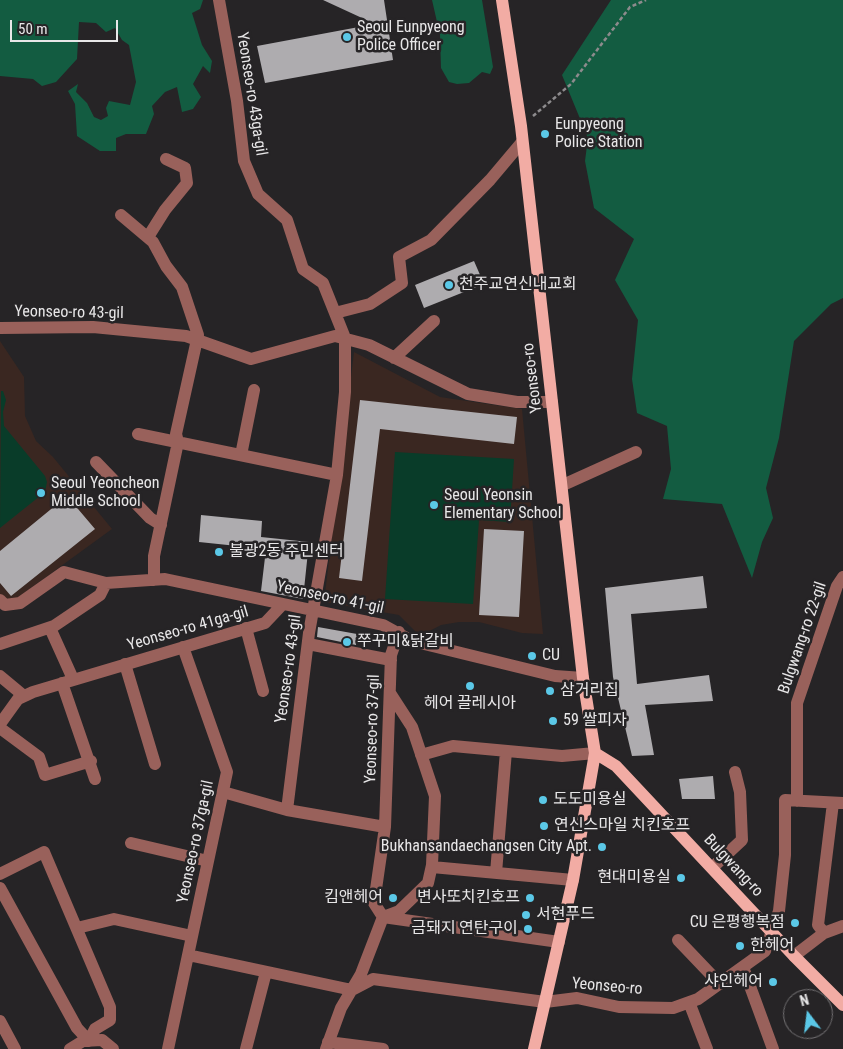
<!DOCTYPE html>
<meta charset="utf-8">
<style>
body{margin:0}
#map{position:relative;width:843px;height:1049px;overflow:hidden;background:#262426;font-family:"Roboto Condensed",sans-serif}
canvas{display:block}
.north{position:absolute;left:783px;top:989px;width:50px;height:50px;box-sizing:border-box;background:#262426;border:1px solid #747274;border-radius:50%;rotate:345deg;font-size:14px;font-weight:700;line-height:20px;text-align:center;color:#e8e7e8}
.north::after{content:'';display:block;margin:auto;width:18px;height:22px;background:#5bc8e7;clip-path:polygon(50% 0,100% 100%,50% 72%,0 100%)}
.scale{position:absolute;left:10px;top:20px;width:108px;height:22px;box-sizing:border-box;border:2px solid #e8e7e8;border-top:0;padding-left:6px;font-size:15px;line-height:18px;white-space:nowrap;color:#e8e7e8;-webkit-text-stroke:4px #262426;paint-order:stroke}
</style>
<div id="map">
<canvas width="843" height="1049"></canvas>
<div class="north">N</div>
<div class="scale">50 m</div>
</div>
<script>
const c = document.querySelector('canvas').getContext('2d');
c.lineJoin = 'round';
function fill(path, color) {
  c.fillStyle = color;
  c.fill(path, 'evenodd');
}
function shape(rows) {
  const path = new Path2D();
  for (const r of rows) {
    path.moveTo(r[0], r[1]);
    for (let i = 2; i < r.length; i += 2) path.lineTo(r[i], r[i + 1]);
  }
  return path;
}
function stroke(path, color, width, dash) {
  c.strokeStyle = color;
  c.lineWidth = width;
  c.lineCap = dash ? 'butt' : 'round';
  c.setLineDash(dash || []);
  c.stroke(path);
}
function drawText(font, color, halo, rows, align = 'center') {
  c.font = font + ' "Roboto Condensed","Noto Sans KR",sans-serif';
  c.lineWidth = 5;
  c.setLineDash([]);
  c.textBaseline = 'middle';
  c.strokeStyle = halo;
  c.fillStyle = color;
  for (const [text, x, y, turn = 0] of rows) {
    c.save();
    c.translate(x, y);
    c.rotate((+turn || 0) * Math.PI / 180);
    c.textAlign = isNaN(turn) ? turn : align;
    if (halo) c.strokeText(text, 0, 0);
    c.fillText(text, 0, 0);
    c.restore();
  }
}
const education = shape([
 [0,341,24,377,25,416,36,441,53,457,112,529,13,601,10,601,0,594],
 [354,352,440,397,522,409,543,634,522,633,479,622,459,622,441,625,420,636,399,615,324,602]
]);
const green = shape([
 [1,391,3,391,6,400,3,412,4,426,45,476,47,482,45,492,0,528],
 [395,452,514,459,510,522,479,520,473,604,385,599]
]);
const forest = shape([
 [0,0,203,0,200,9,192,13,202,45,212,61,210,73,203,66,193,84,201,97,193,109,182,112,177,87,165,92,152,106,154,114,146,134,126,134,116,138,116,151,100,151,77,136,75,104,68,91,78,84,76,92,87,103,94,117,101,120,108,116,106,108,109,101,130,105,136,82,129,45,122,40,115,28,106,32,96,23,79,22,77,59,56,82,42,86,33,79,0,76],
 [432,0,482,0,493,67,490,74,482,72,469,83,457,84,449,82,441,68,440,35],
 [611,0,843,0,843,298,831,304,794,341,779,438,766,488,773,518,762,542,752,578,722,504,663,499,671,469,667,426,637,413,632,379,638,320,615,280,634,239,594,208,585,161,588,138,562,75]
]);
const building = shape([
 [323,0,384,0,393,60,265,83,257,46,375,24],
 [474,261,484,284,424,308,415,285],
 [360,400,517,417,514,444,380,429,362,581,339,578],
 [67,496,95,529,11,596,0,583,0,551],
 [201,515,262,521,261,537,309,542,303,599,261,591,266,549,199,542],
 [484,529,524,531,519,617,479,615],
 [703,576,707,608,631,614,637,684,709,675,713,701,645,705,654,755,632,756,613,677,605,588],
 [318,627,357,634,356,645,317,637],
 [713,776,715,799,682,799,679,779]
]);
const path = shape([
 [533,116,571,84,630,7,646,0]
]);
const minor = shape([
 [219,0,237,101,244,161,258,194,287,220,303,269,323,283,345,338,345,392,337,475,309,633,287,810],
 [121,215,153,242,166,266,182,287,198,335,176,434,178,442,154,556,154,580],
 [148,237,165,210,187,183,185,168,166,159],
 [335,313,370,304,402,283,399,257,431,240,490,180,522,142],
 [0,328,93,327,186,336,251,359,335,336,369,345,468,394,517,402,552,402],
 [394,358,434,321],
 [138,434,337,475],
 [241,455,254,390],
 [96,462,150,518,161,525],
 [563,485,636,452],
 [0,600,5,605,20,603,64,572,106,583,165,579,383,625,412,641,555,676,583,678],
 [50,628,73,679],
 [246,628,263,691],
 [399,632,391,655,385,827,374,903,383,917,559,942],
 [0,644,54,626,100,595,106,583],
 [308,644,391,660],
 [125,664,155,764],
 [0,676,24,696],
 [62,683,95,779],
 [0,724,18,699,33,692,265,623,282,605],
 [0,728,39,757,45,775,91,761],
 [421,755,453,746,562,756,595,753],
 [223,792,287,810,385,827],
 [797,801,797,703,837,586,843,577],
 [131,843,208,861],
 [432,867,573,880],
 [713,867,742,840,740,792,735,772],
 [496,873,506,751],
 [0,874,44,852,110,1007,110,1020,95,1029,89,1041,77,1028,0,888],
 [77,928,114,919,192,936],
 [824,933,818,925,833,803],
 [678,940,720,984],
 [188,955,352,990,373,979,545,1002,577,998,619,1007,673,1008,698,999,765,951,779,911,785,855,785,800,843,803],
 [794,956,824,933,843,926],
 [743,967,773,1049],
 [689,1002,707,1049],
 [0,1021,15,1049],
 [328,1042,383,1049],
 [70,1049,83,1041,102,1040,113,1049],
 [168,1049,227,772,183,647],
 [246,1049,266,972],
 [326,1049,341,1008,361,974,383,917,399,911,428,883,432,865,435,796,412,727,390,693]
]);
const major = shape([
 [502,0,521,126,583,678,595,753,573,880,534,1049],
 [595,753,616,766,794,956,843,1005]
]);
const markers = [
 [347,37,5,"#5bc8e7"],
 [545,134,5,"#5bc8e7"],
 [449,285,5,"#5bc8e7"],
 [41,493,5,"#5bc8e7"],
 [434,505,5,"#5bc8e7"],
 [219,552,5,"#5bc8e7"],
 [347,642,5,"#5bc8e7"],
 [532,656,5,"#5bc8e7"],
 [470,686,5,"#5bc8e7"],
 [550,691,5,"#5bc8e7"],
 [553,721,5,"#5bc8e7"],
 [543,800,5,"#5bc8e7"],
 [544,826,5,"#5bc8e7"],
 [602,847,5,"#5bc8e7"],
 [681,878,5,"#5bc8e7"],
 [393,898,5,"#5bc8e7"],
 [530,898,5,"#5bc8e7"],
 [526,915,5,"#5bc8e7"],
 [795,923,5,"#5bc8e7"],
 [528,929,5,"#5bc8e7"],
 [740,946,5,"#5bc8e7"],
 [773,982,5,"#5bc8e7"]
];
const poiNames = [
 ["Seoul Eunpyeong",357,28],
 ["Police Officer",357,46],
 ["Eunpyeong",555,125],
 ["Police Station",555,143],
 ["천주교연신내교회",459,285],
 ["Seoul Yeoncheon",51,484],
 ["Middle School",51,502],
 ["Seoul Yeonsin",444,496],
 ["Elementary School",444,514],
 ["불광2동 주민센터",229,552],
 ["쭈꾸미&닭갈비",357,642],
 ["CU",542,656],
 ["삼거리집",560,691],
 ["헤어 끌레시아",470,704,"center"],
 ["59 쌀피자",563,721],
 ["도도미용실",553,800],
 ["연신스마일 치킨호프",554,826],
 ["Bukhansandaechangsen City Apt.",592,847,"right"],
 ["현대미용실",671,878,"right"],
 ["킴앤헤어",383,898,"right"],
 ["변사또치킨호프",520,898,"right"],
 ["서현푸드",536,915],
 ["CU 은평행복점",785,923,"right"],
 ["금돼지 연탄구이",518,929,"right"],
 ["한헤어",750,946],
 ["샤인헤어",763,982,"right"]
];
const streetNames = [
 ["Yeonseo-ro 43ga-gil",251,94,81],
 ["Yeonseo-ro 43-gil",69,313,1],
 ["Yeonseo-ro",533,378,-97],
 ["Yeonseo-ro 41-gil",330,598,12],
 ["Yeonseo-ro 41ga-gil",188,629,-16],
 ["Bulgwang-ro 22-gil",803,638,-71],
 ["Yeonseo-ro 43-gil",289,669,-82],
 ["Yeonseo-ro 37-gil",373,729,-88],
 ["Yeonseo-ro 37ga-gil",196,842,-78],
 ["Bulgwang-ro",733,866,47],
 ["Yeonseo-ro",607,987,5]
];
fill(education, '#3a2721');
fill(green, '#093c29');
fill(forest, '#135c41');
fill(building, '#aeacaf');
stroke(path, '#8d8b8d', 2.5, [4, 2.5]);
stroke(minor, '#99615b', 12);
stroke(major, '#f2aca4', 12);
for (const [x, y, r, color] of markers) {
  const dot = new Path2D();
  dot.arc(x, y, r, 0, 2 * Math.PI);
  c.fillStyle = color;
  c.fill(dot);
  stroke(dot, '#262426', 2);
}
drawText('16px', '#e8e7e8', '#262426', poiNames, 'left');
drawText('16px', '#e8e7e8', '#262426', streetNames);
</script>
